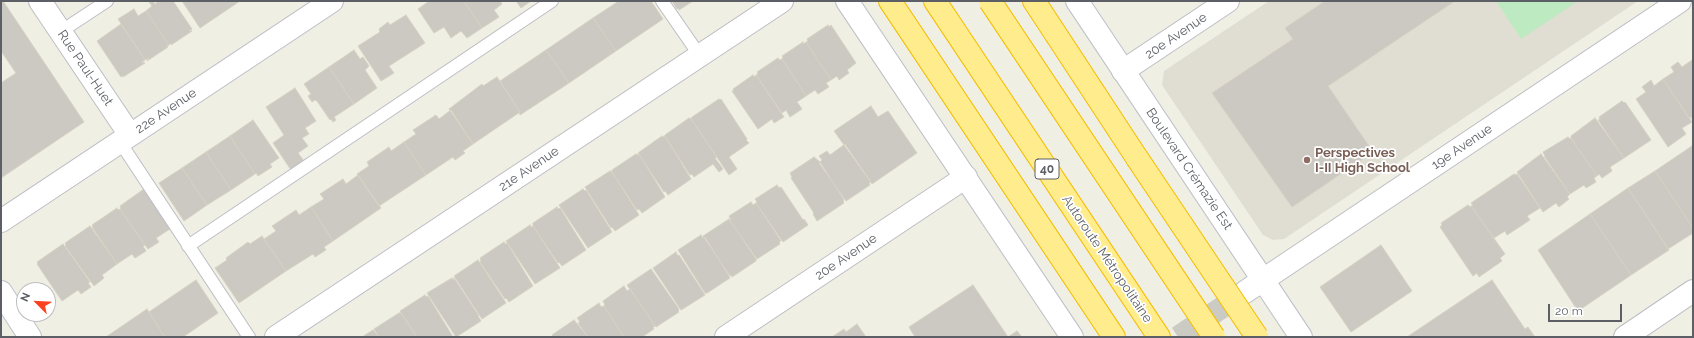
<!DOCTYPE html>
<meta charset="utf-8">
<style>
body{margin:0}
#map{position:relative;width:1694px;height:338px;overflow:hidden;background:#f0efe4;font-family:Raleway,sans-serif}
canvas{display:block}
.frame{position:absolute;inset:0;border:2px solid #5c6066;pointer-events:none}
.north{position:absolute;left:16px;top:282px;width:40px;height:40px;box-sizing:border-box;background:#fff;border:1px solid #bebfc2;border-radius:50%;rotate:294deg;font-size:11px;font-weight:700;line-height:16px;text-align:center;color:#5c6066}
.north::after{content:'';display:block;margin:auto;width:14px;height:18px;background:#fc431f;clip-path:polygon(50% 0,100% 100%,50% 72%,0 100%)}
.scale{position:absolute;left:1548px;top:304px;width:74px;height:18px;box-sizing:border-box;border:2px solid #5c6066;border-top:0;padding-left:5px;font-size:12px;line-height:14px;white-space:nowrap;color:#5c6066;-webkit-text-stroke:3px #fff;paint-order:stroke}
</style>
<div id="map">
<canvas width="1694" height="338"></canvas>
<div class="frame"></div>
<div class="north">N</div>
<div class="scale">20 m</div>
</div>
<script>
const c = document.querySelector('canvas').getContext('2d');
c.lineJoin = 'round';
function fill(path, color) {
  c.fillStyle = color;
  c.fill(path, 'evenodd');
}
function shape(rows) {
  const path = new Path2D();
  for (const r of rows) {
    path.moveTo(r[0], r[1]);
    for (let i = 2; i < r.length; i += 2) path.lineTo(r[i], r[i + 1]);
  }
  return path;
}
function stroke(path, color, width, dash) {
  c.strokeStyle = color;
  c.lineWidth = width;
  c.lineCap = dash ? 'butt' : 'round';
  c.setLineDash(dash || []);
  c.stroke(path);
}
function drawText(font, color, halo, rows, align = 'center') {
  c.font = font + ' Raleway,sans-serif';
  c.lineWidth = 3.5;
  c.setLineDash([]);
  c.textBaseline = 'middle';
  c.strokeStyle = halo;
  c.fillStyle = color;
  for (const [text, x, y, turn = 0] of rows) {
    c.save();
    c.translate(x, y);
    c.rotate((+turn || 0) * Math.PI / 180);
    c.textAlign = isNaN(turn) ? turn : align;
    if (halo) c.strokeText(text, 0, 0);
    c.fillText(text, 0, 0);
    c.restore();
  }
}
const education = shape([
 [1269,1,1638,1,1284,239,1273,240,1263,235,1162,85,1164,71]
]);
const green = shape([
 [1496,1,1578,1,1521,39]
]);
const building = shape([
 [1,1,3,1,84,122,1,178,1,83,16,73,1,51,1,1],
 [151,1,153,1,155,4,157,3,156,1,173,1,192,29,189,31,192,31,171,45,171,43,169,45,146,11,152,6,149,2,151,1],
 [182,1,240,1,200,28,182,1],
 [427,1,464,1,482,28,467,38,461,31,451,38,444,27,434,33,418,9,428,2,427,1],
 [464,1,500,1,502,4,494,10,499,17,482,28,464,1],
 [516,1,531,1,521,8,516,1],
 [619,1,651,1,663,19,616,51,593,18,619,1],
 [672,1,693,1,679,10,678,8,677,9,672,1],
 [1325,1,1455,1,1328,86,1373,152,1292,207,1212,93,1293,39,1285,28,1325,1],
 [134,9,138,16,146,11,169,45,166,47,168,47,147,61,149,58,145,60,118,19,134,9],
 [406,15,425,43,389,66,394,73,381,81,358,46,380,32,379,29,388,22,390,25,406,15],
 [593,18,616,51,569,83,546,50,593,18],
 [121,24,145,60,142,62,145,63,123,77,124,75,121,77,97,41,121,24],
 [828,25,829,27,831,25,856,63,847,70,849,73,839,80,837,76,831,80,806,42,808,41,807,39,828,25],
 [803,42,804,44,806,42,831,80,826,83,829,87,818,94,815,90,806,96,782,59,783,57,782,56,803,42],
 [354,50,360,59,363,57,369,66,365,70,377,88,354,104,329,67,354,50],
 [546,50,569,83,520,115,519,113,520,112,500,81,546,50],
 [778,58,779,60,782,59,806,96,797,102,802,109,790,117,786,110,782,113,756,75,758,74,757,72,778,58],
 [1692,60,1693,61,1693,121,1691,117,1689,118,1663,79,1674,72,1671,67,1678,62,1682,67,1692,60],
 [329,67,354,104,334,117,336,120,333,122,331,119,330,120,317,101,315,100,312,102,308,96,311,94,304,84,329,67],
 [753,75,754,77,756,75,784,117,774,123,772,119,758,129,732,91,734,90,733,89,753,75],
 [497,77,520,112,473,144,449,109,482,84,483,86,497,77],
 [1663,79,1692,122,1682,128,1686,134,1668,147,1636,99,1646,92,1642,87,1651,80,1654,86,1663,79],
 [295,88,316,121,305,128,309,134,302,138,308,146,298,153,304,161,291,170,273,143,284,135,266,107,295,88],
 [719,99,720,100,721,99,747,139,746,140,749,143,729,157,737,169,729,175,691,119,692,117,719,99],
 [1622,101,1624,103,1625,102,1651,140,1624,158,1598,120,1600,119,1599,117,1622,101],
 [871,106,878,117,888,111,917,153,872,184,834,131,871,106],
 [451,110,473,144,463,151,465,153,455,160,453,157,426,175,404,142,416,134,413,130,436,115,439,119,451,110],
 [689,118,691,119,717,157,715,158,723,169,719,172,713,164,694,177,692,174,690,175,665,136,665,135,689,118],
 [1595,118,1624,158,1610,167,1612,171,1602,178,1599,174,1597,176,1571,138,1571,136,1595,118],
 [253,120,279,158,270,164,272,167,258,176,256,173,255,174,230,136,253,120],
 [230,136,255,174,231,190,206,152,230,136],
 [662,136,663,137,665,136,691,179,668,195,665,191,664,192,638,153,662,136],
 [1568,137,1570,139,1571,138,1597,176,1594,178,1596,182,1586,188,1584,185,1570,194,1544,156,1545,156,1543,152,1568,137],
 [404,142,426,175,379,206,357,174,369,166,367,162,389,147,391,151,404,142],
 [845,144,871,182,869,183,870,185,846,201,819,163,822,160,819,156,827,151,830,155,845,144],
 [1692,146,1693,147,1693,228,1655,171,1692,146],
 [206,152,231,190,207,205,182,168,206,152],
 [636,154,637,155,639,154,665,197,642,213,639,209,637,210,612,172,612,170,636,154],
 [1541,154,1570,194,1567,197,1569,199,1559,207,1556,203,1543,212,1517,172,1541,154],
 [814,157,820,162,844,200,843,201,844,203,817,221,813,214,814,213,791,178,792,177,790,173,814,157],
 [182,168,207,205,184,221,159,183,182,168],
 [610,171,612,172,639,215,615,231,612,227,611,228,585,187,610,171],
 [1655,171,1693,228,1693,233,1668,249,1628,188,1655,171],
 [1514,174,1515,175,1517,174,1540,208,1527,216,1530,220,1507,235,1505,231,1494,238,1471,206,1473,205,1471,203,1514,174],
 [358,175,381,208,333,241,311,207,324,199,320,194,343,179,346,184,358,175],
 [777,185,779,188,781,187,803,220,804,219,808,225,783,242,756,203,757,202,755,199,777,185],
 [1628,188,1669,250,1631,275,1590,214,1628,188],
 [144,189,173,227,156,238,159,242,148,249,120,209,121,208,120,206,144,189],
 [583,189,585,191,586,190,612,232,588,248,559,205,583,189],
 [751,202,753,205,756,203,781,241,779,242,780,244,757,259,730,221,731,220,729,216,751,202],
 [1468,205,1470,207,1471,206,1505,254,1500,258,1502,261,1479,277,1477,273,1473,276,1440,227,1442,225,1441,223,1468,205],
 [311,207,333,241,324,247,326,250,315,257,313,254,286,271,264,239,276,231,272,226,296,210,299,215,311,207],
 [557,207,558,209,560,208,586,250,562,266,559,262,558,263,533,226,533,223,557,207],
 [117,208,118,210,120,209,145,245,143,246,146,251,135,258,132,254,117,264,92,227,93,226,92,225,117,208],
 [1590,214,1631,275,1578,311,1538,250,1590,214],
 [729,219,756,259,756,261,732,277,731,275,730,276,703,236,729,219],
 [530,225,531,227,533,226,560,268,535,284,506,241,530,225],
 [90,226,117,264,102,275,104,278,94,286,65,246,66,245,65,243,90,226],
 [701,235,703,238,705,237,730,278,707,293,705,293,678,250,701,235],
 [262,236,286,271,239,303,215,268,227,260,226,258,248,242,250,244,262,236],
 [504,242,505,244,507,243,533,286,509,302,506,298,505,299,480,262,481,260,480,258,504,242],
 [63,244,90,282,88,283,91,287,81,294,78,290,62,301,37,264,38,263,37,262,63,244],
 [1381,245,1412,291,1351,332,1320,287,1381,245],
 [676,252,678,256,679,255,705,295,681,310,653,268,676,252],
 [478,260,506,303,482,319,454,276,478,260],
 [651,269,679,309,678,311,679,312,656,327,627,285,651,269],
 [452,278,453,280,454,278,479,316,478,316,481,321,456,337,427,293,452,278],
 [196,280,218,313,183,337,165,337,149,312,196,280],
 [1492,280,1525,329,1528,327,1535,337,1407,337,1492,280],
 [973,285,1008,337,915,337,909,327,973,285],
 [624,286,627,291,630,289,655,326,653,327,654,329,642,337,624,337,604,306,605,305,603,301,624,286],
 [425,295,426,297,428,296,453,337,417,337,400,311,425,295],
 [599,303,601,307,604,306,624,337,588,337,578,323,580,322,577,318,599,303],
 [147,309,165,337,106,337,147,309],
 [399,313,401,313,417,337,379,337,374,329,399,313],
 [574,320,588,337,553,337,552,335,574,320],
 [857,324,866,337,832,337,844,329,846,332,857,324],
 [373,330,379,337,362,337,373,330],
 [1017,331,1022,337,1008,337,1017,331]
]);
const streetTunnel = shape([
 [1178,337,1245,292]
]);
const lane = shape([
 [662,1,700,56],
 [60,32,107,1],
 [120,142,249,337],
 [188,246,552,1]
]);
const street = shape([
 [40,1,130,135],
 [1123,71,1228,1],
 [1,221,332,1],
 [1245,292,1680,1],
 [276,337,782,1],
 [726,337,966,177],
 [1625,337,1693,291]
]);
const secondary = shape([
 [847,1,1072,337],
 [1077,1,1301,337],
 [1,292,30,337]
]);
const highway = shape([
 [890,1,1114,337],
 [935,1,1159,337],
 [1034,1,1137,158]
]);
const highwayBridge = shape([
 [990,1,1214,337],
 [1137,158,1257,337]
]);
const markers = [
 [1307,160,4,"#8d6e63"]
];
const shields = [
 [1047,169,24]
];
const shieldNames = [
 ["40",1047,169]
];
const streetNames = [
 ["20e Avenue",1176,36,-34],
 ["Rue Paul-Huet",85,68,56],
 ["22e Avenue",166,111,-34],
 ["19e Avenue",1462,147,-34],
 ["21e Avenue",529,169,-34],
 ["Boulevard Crémazie Est",1189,169,56],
 ["20e Avenue",846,257,-34],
 ["Autoroute Métropolitaine",1107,259,56]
];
const educationNames = [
 ["Perspectives",1315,153],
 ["I-II High School",1315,168]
];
fill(education, '#e0ded3');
fill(green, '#beeac2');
fill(building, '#cbc9c1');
stroke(building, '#d6d1c2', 1);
stroke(streetTunnel, '#cbcbc4', 22, [22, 11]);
stroke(lane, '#bcbec4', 14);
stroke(street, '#bcbec4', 24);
stroke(secondary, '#bdc0c7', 24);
stroke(highway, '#f4bd00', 24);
stroke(lane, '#fff', 12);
stroke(street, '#fff', 22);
stroke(secondary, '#fff', 22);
stroke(highway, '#ffec8c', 22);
stroke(highwayBridge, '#f4bd00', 24, []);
stroke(highwayBridge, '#ffec8c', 22);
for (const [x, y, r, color] of markers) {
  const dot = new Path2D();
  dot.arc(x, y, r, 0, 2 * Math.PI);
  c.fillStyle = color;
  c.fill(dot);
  stroke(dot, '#fff', 1.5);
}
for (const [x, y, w] of shields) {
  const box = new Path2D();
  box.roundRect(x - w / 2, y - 10, w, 20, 3);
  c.fillStyle = '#fff';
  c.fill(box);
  stroke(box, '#5c6066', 1);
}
drawText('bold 12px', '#5c6066', null, shieldNames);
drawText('13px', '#5c6066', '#fff', streetNames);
drawText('bold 13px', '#785e54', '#fff', educationNames, 'left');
</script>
